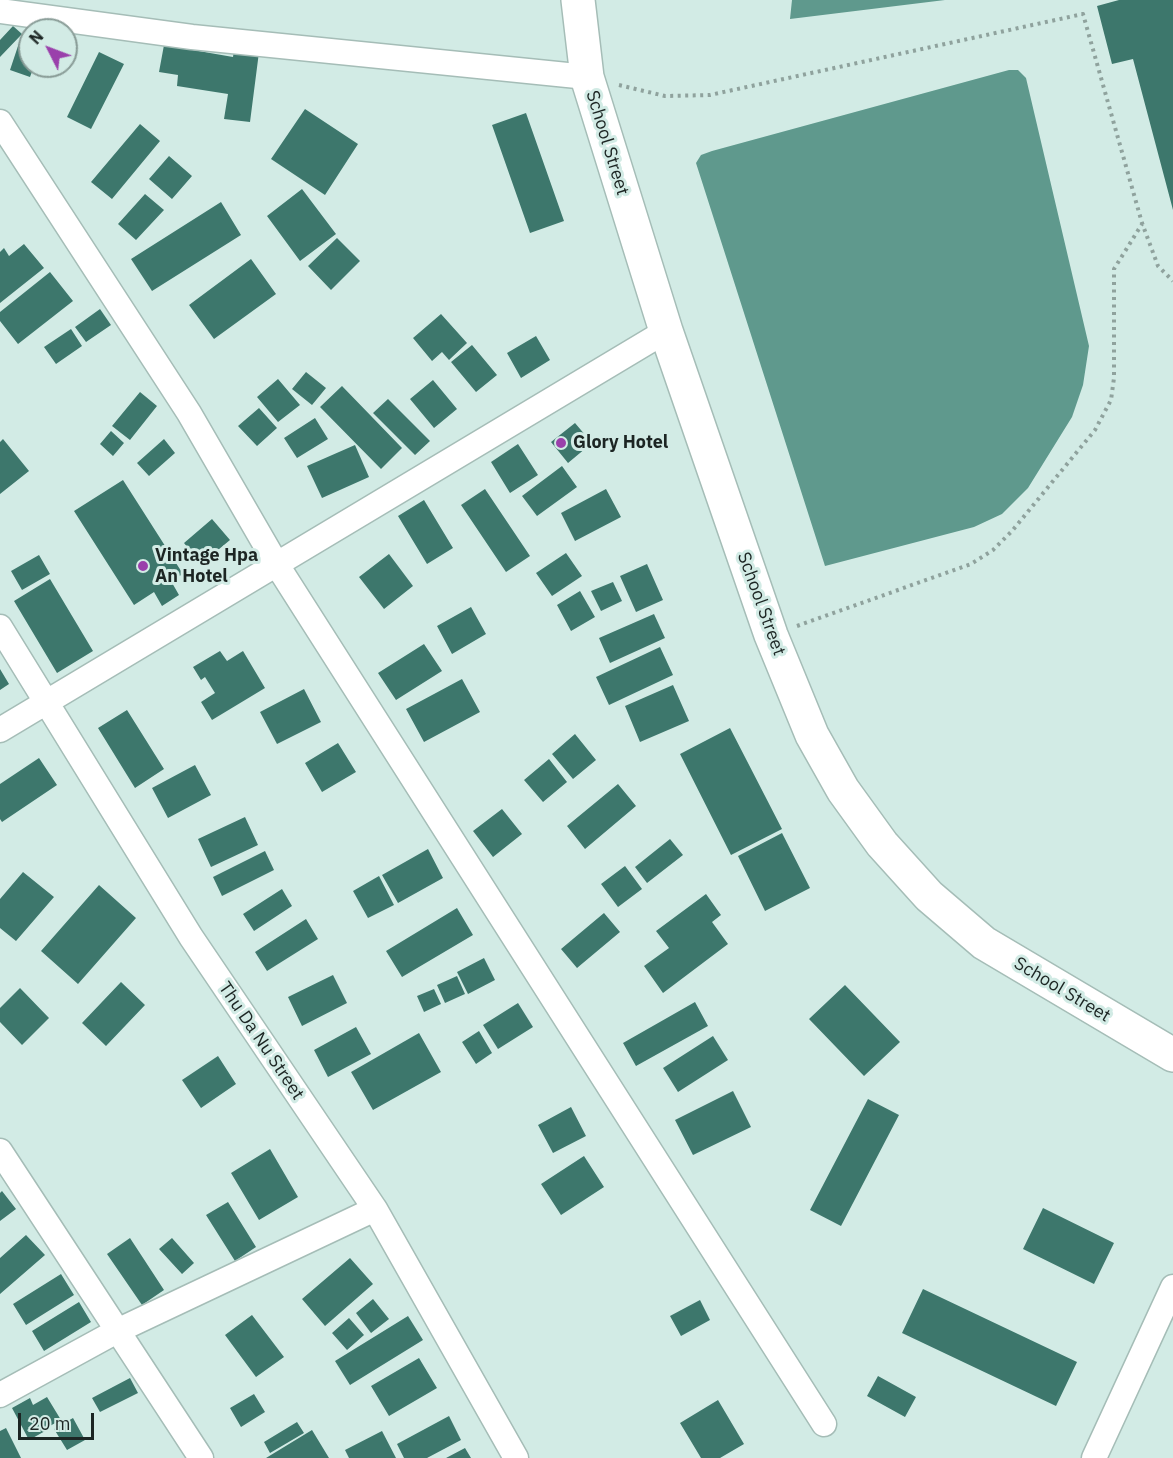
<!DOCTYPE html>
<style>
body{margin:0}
#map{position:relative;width:1173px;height:1458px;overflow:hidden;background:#d2ebe5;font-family:"IBM Plex Sans",sans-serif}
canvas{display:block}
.north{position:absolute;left:18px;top:18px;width:60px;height:60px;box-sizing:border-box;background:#d2ebe5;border:2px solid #899c97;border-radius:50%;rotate:312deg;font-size:16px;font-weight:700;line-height:24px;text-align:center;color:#1c2523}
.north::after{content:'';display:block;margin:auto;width:21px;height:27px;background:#9a40ab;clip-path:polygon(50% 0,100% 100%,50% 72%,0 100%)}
.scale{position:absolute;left:18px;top:1413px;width:76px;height:27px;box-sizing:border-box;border:3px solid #1c2523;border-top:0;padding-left:8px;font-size:18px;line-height:21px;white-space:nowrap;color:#1c2523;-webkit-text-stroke:4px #d2ebe5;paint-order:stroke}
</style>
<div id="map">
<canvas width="1173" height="1458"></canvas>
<div class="north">N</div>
<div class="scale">20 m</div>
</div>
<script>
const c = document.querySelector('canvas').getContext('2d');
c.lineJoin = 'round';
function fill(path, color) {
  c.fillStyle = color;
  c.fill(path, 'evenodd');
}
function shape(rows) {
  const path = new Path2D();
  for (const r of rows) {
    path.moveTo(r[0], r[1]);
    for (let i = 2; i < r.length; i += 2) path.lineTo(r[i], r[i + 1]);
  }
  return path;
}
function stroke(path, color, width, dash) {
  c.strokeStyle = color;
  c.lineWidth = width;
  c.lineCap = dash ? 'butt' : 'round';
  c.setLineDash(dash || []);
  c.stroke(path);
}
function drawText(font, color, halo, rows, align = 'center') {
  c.font = font + ' "IBM Plex Sans",sans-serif';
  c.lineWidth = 6;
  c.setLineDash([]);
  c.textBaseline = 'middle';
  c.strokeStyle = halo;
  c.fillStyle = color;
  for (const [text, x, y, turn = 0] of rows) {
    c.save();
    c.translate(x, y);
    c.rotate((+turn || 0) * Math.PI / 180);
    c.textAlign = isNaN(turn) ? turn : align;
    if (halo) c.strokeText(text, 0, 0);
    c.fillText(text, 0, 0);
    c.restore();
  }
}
const water = shape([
 [792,0,945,0,790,19],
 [1009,70,1018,70,1026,78,1089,346,1083,385,1072,417,1028,488,1002,514,974,527,825,566,696,163,701,155,712,151]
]);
const building = shape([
 [1119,0,1173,0,1173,210,1133,59,1112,64,1097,6],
 [13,26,22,34,30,36,30,66,34,66,30,77,10,70,22,34,0,57,0,40],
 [164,45,233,57,234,50,259,52,250,122,224,119,228,94,177,86,178,75,159,72],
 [99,52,124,64,91,129,67,117],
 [305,109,358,144,325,195,271,159],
 [526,113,564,221,530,233,492,125],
 [140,124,160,141,112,199,91,182],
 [169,156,192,176,172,199,149,179],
 [302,189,336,234,300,261,267,216],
 [145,194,164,210,136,240,118,224],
 [221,202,241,235,152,291,131,259],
 [337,238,360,261,331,290,308,266],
 [24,244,44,268,0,303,0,252,4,248,9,256],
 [251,259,276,294,214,339,189,305],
 [50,272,73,301,18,344,0,321,0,312],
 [100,309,111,325,86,342,75,327],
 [441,314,467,343,449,360,442,352,432,361,413,338],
 [71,329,82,346,56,364,44,347],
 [536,336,550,360,521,378,507,353],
 [472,345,497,375,476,392,451,362],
 [306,372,326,388,312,405,292,389],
 [278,379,300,405,278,422,257,397],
 [433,380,457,409,434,428,410,399],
 [342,386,402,448,381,469,320,407],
 [140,392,157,406,130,440,112,426],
 [388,399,430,441,415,455,373,413],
 [259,408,277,428,257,446,238,426],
 [315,418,328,439,297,458,284,438],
 [575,423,592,443,568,463,551,442],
 [111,431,124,443,113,456,100,444],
 [3,439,29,471,0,494,0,442],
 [164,439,175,453,149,476,137,463],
 [518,444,538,475,510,493,491,462],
 [355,445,369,477,322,498,307,466],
 [562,466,577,487,537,516,522,496],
 [123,480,183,574,171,581,179,595,162,606,154,592,134,605,74,511],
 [485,489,530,556,506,572,461,505],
 [606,489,621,517,575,541,561,513],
 [424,500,453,548,427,564,398,516],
 [212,519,230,540,201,564,184,543],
 [566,553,582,576,552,596,536,573],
 [389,554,413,586,384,609,359,577],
 [39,555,50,574,22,590,11,571],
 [647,564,663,600,636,612,620,576],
 [50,579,93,651,57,673,14,601],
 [613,582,622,601,601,611,591,591],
 [580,591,595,617,571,631,557,605],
 [471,607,486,634,452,654,437,626],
 [654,614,665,638,610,663,599,638],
 [424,644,442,671,396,700,378,673],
 [660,647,673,675,609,705,596,677],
 [220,651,227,661,243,651,265,688,212,720,201,702,215,693,205,677,201,680,193,667],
 [0,669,9,684,0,690],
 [462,679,480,712,424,742,406,709],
 [673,685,689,721,640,742,625,706],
 [304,689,321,722,277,744,260,712],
 [127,710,164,769,135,788,98,728],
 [730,728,782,829,731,855,680,754],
 [575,734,596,760,573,779,552,754],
 [338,743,356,772,322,792,305,763],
 [39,758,57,785,2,822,0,819,0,784],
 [549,759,567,782,543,802,524,780],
 [195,765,211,795,168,818,152,788],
 [618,784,636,806,585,849,567,826],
 [502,809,522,834,493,857,473,831],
 [245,817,258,845,211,867,198,839],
 [782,833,810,888,765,911,738,856],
 [670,839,683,855,647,883,635,867],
 [428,849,443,878,398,903,382,875],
 [265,851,274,870,222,896,213,877],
 [625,866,642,889,618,907,601,884],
 [23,872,54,897,16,941,0,928,0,899],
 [379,876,394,905,368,918,353,891],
 [99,885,136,918,78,984,41,951],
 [282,889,292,906,254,931,243,914],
 [706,894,721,915,712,922,728,944,663,993,644,966,669,948,656,931],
 [457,908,473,935,402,977,386,951],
 [604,913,620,932,577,968,561,949],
 [306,919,318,939,267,971,255,952],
 [484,958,495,980,468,994,457,972],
 [333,975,347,1003,302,1026,288,997],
 [457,976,465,994,445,1003,437,985],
 [121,982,145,1005,106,1046,82,1023],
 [845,985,900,1042,864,1076,809,1019],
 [20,988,49,1018,22,1045,0,1022,0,1008],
 [434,989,441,1004,424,1012,417,996],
 [695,1002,708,1026,636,1066,623,1043],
 [518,1003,533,1027,498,1049,483,1025],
 [356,1027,371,1054,328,1077,314,1050],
 [479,1031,492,1053,476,1064,462,1042],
 [419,1033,441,1072,373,1110,351,1072],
 [713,1036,728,1060,678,1092,663,1068],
 [218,1056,236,1084,201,1108,182,1080],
 [733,1091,751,1127,693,1155,675,1120],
 [868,1099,899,1115,841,1226,810,1210],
 [571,1107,586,1136,553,1153,538,1125],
 [270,1149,298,1197,259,1220,231,1173],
 [584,1156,604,1187,561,1215,541,1184],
 [2,1191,16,1209,0,1221,0,1193],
 [228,1202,256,1247,235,1261,206,1215],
 [1043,1208,1114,1243,1094,1284,1023,1249],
 [26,1235,45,1255,0,1294,0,1258],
 [130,1238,164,1290,142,1305,107,1254],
 [172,1238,194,1263,182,1274,159,1249],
 [350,1258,373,1284,325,1326,302,1299],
 [61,1274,74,1295,26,1325,13,1304],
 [923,1289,1077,1362,1056,1406,902,1333],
 [373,1299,389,1319,371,1333,356,1313],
 [700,1300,710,1320,681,1336,670,1316],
 [79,1302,91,1322,44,1351,32,1331],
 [252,1315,284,1357,256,1377,225,1335],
 [408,1316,423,1340,350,1385,335,1361],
 [349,1318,364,1335,347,1350,332,1333],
 [419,1358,437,1388,389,1416,371,1386],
 [878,1376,916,1397,905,1417,867,1396],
 [130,1378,138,1393,100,1412,92,1398],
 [254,1394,265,1412,241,1427,230,1408],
 [47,1397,61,1420,46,1428,47,1430,29,1440,12,1408,30,1398,33,1405],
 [718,1400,744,1444,720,1458,701,1458,680,1423],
 [449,1416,461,1440,427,1458,404,1458,397,1444],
 [73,1418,85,1440,67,1450,54,1429],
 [297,1422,304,1433,270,1453,264,1442],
 [6,1428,21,1458,0,1458,0,1431],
 [312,1430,329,1458,266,1458],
 [382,1431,396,1458,349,1458,345,1450],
 [465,1448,471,1458,446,1458]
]);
const path = shape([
 [619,85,665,96,710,95,1083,14,1142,223,1158,266,1173,281],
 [797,626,971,564,993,550,1012,531,1095,430,1111,400,1114,378,1114,269,1142,224]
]);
const street = shape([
 [0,11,192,37,587,77],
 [0,122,189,413,277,565,824,1424],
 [0,627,191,937,375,1209,516,1458],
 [0,730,666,331],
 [0,1151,201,1458],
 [0,1395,117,1331,375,1209],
 [1094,1458,1173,1287]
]);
const secondary = shape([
 [578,0,587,77,666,331,771,635,812,735,843,790,882,844,929,896,984,943,1173,1055]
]);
const markers = [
 [561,443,6,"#9a40ab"],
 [143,566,6,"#9a40ab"]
];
const streetNames = [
 ["School Street",607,143,73],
 ["School Street",761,604,70],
 ["School Street",1062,990,31],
 ["Thu Da Nu Street",261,1041,56]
];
const poiNames = [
 ["Glory Hotel",573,443],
 ["Vintage Hpa",155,556],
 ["An Hotel",155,577]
];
fill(water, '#5f998d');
fill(building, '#3d776c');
stroke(street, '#a5bdb7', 27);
stroke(secondary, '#a5bdb7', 36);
stroke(path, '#8fa29d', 4, [3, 4.5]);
stroke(street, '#fff', 24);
stroke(secondary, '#fff', 33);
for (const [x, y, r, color] of markers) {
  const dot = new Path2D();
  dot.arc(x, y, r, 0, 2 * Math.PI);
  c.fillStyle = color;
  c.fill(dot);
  stroke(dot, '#d2ebe5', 2);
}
drawText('18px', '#1c2523', '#d2ebe5', streetNames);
drawText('bold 18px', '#1c2523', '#d2ebe5', poiNames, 'left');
</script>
